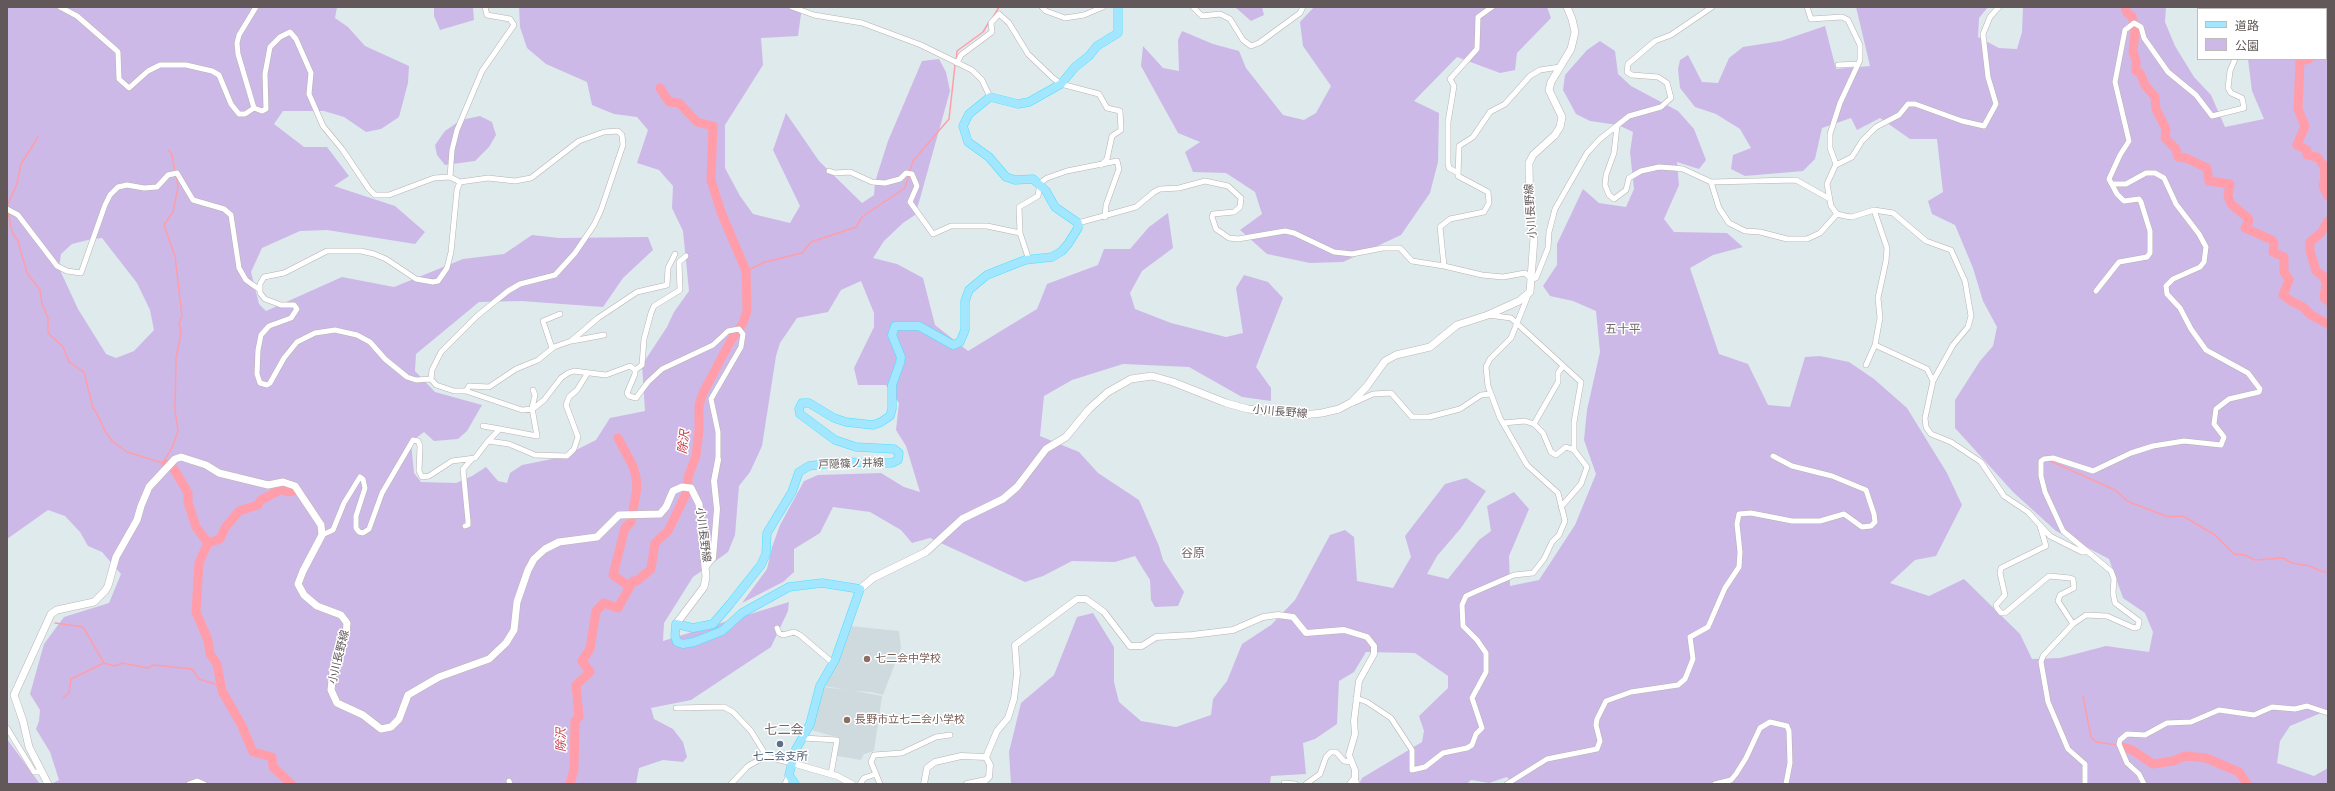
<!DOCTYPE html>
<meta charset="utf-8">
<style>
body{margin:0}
#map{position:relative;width:2335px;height:791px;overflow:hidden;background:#dfeaed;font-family:"PT Sans","Noto Sans JP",sans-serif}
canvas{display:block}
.frame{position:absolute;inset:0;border:8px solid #625859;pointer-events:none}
.legend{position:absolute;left:2197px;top:8px;width:130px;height:52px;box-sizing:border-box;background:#fff;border:1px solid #c0bcbd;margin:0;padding:5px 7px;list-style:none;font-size:12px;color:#625859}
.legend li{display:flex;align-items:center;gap:8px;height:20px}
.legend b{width:20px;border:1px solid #c0bcbd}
</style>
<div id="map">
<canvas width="2335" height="791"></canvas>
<div class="frame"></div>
<ul class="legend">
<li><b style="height:5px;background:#a3e6ff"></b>道路</li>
<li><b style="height:11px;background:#cdb9e7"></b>公園</li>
</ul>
</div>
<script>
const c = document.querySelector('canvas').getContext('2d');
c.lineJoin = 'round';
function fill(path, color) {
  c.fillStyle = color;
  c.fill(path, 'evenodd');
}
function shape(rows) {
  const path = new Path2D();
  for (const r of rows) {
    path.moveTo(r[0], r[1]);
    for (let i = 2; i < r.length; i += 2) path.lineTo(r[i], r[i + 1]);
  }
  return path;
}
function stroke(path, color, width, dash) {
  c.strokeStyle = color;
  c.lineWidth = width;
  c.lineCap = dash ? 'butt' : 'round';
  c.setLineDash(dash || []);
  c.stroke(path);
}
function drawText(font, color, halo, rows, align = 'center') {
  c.font = font + ' "PT Sans","Noto Sans JP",sans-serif';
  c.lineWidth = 3;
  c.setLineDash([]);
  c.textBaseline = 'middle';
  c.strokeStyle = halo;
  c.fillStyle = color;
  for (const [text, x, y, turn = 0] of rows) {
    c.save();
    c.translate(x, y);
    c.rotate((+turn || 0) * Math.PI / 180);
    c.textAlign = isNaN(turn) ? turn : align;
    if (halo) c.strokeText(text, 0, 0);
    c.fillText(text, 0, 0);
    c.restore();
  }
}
const education = shape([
 [850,626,899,631,901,648,883,695,871,692,855,691,882,696,874,751,864,754,861,760,837,756,840,738,811,730,819,698,824,687,847,690,825,686]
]);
const green = shape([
 [7,7,337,7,335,18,348,27,365,46,409,66,408,83,399,117,381,129,366,132,344,117,324,111,283,111,274,124,304,147,327,147,349,176,334,186,395,206,425,232,415,244,327,230,300,231,262,248,251,272,259,304,266,311,342,277,394,287,463,259,504,254,532,235,559,238,648,237,653,250,623,278,603,307,521,301,479,302,416,354,415,371,435,392,482,405,467,431,458,439,434,441,424,432,411,442,414,473,421,482,456,483,472,476,486,467,498,481,507,483,510,473,522,465,562,457,596,440,610,418,645,411,642,365,667,327,674,312,689,291,683,231,672,208,673,186,659,170,637,163,648,130,637,117,614,114,592,105,587,82,546,64,527,48,520,27,519,7,802,7,798,36,761,38,763,65,725,125,725,168,740,196,753,214,790,223,800,206,773,150,786,113,819,161,862,203,874,195,875,182,888,141,922,61,939,59,946,72,950,91,919,202,915,215,903,223,884,241,873,258,897,264,923,278,935,325,968,351,1037,309,1047,284,1098,265,1104,249,1130,249,1149,227,1168,213,1173,248,1142,271,1130,293,1135,309,1171,323,1226,337,1243,333,1236,288,1244,275,1268,282,1283,298,1256,367,1271,388,1271,401,1242,397,1189,367,1123,364,1072,380,1044,396,1040,436,1079,452,1098,473,1139,500,1159,546,1163,560,1184,592,1178,606,1155,607,1151,600,1150,580,1135,556,1115,562,1072,561,1043,576,1025,582,930,538,912,543,901,530,870,512,833,507,820,533,794,549,794,572,783,582,742,603,767,569,772,547,780,525,804,481,818,475,881,473,904,487,920,492,906,446,896,430,899,403,886,385,858,385,854,368,874,327,874,313,861,281,841,290,828,312,797,318,780,343,776,356,762,446,750,472,739,486,735,535,728,552,693,577,664,623,663,641,789,602,788,611,771,647,691,700,651,708,654,719,673,729,683,742,687,757,683,762,663,760,639,768,636,784,51,784,59,780,50,752,36,729,39,721,40,710,30,694,44,644,64,617,109,603,121,574,102,552,88,546,80,532,65,516,48,510,7,539],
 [102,238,137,283,150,310,154,330,134,351,116,358,106,354,78,309,59,268,61,254,72,244,92,239],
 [434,7,473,7,474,20,440,30,434,16],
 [1235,7,1262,7,1264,15,1251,21],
 [1314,7,1547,7,1551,18,1517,53,1515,70,1500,73,1457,57,1414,101,1439,113,1438,162,1430,193,1401,235,1343,262,1310,263,1267,254,1240,230,1262,214,1255,192,1226,173,1193,172,1185,152,1200,142,1178,133,1141,66,1143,46,1163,68,1179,71,1178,40,1182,31,1213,44,1239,51,1246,68,1283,115,1304,120,1316,113,1331,86,1303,46,1300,22],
 [1856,7,1988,7,1979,18,1978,37,1999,48,2017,49,2022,32,2023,7,2166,7,2165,22,2175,46,2194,77,2211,95,2225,127,2264,119,2252,91,2248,59,2326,59,2326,9,2245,9,2242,7,2328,7,2328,710,2290,726,2280,741,2277,763,2314,776,2328,768,2328,784,1512,784,1507,777,1489,783,1471,780,1467,784,1359,784,1362,778,1422,742,1424,731,1419,716,1448,688,1448,676,1415,653,1366,652,1354,672,1339,681,1337,724,1315,739,1303,743,1306,774,1271,776,1270,784,1011,784,1009,752,1021,703,1054,675,1077,617,1093,613,1114,647,1114,682,1119,702,1141,721,1176,727,1211,715,1213,699,1227,681,1242,644,1271,625,1295,600,1330,535,1345,530,1354,537,1357,581,1393,588,1411,557,1405,536,1445,484,1466,478,1486,491,1461,528,1437,556,1427,574,1448,579,1479,540,1491,531,1487,506,1514,492,1529,509,1509,556,1510,586,1539,580,1575,525,1596,474,1584,440,1587,410,1600,352,1596,311,1573,301,1550,296,1543,286,1557,265,1557,244,1583,189,1599,203,1626,207,1634,189,1630,152,1633,132,1618,125,1590,121,1576,114,1563,90,1565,75,1587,50,1600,41,1615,51,1618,74,1631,86,1678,111,1694,129,1706,160,1699,169,1677,162,1679,185,1664,219,1674,232,1727,233,1743,247,1713,255,1690,268,1719,354,1748,364,1768,405,1790,407,1805,357,1820,356,1849,362,1874,379,1907,408,1947,473,1962,505,1936,556,1915,560,1890,583,1929,596,1964,579,2020,634,2032,659,2060,658,2106,646,2149,652,2153,632,2145,613,2123,598,2109,559,2056,531,2013,492,1955,428,1955,400,1980,361,1993,346,1997,327,1983,301,1973,268,1955,225,1932,214,1928,201,1943,192,1937,139,1910,139,1880,118,1857,130,1851,118,1822,128,1815,159,1803,171,1745,176,1731,169,1733,155,1751,148,1740,129,1716,114,1695,107,1680,88,1678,69,1680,60,1688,55,1702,82,1718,83,1729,58,1743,47,1781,41,1825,26,1836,69,1870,66],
 [480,116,492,122,496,135,489,147,475,161,445,165,437,155,435,145,445,131,461,120],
 [7,739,40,784,7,784]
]);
const stream = shape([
 [992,19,999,7],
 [956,61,957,51,983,32,989,22],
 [169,150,172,155,175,172],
 [8,204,17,184,21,164,38,137],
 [8,211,12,232,18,241,27,273,40,290,42,304,48,318,48,333,63,347,69,362,84,372,93,408,96,412,106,433,113,442,127,452,166,464,165,459,172,448,178,431,175,410,176,359,181,333,179,324,182,316,175,256,164,225,173,212,178,187,176,175],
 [746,271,765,262,802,253,811,242,856,227,862,217,905,188,913,161,949,119,955,65],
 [2048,460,2115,490,2127,501,2168,517,2183,516,2215,535,2234,554,2245,555,2255,560,2283,558,2292,563,2310,566,2323,572,2328,572],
 [55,623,83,627,104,663,115,666,122,663,148,668,153,665,192,669,199,679,221,686],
 [2083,696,2091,737,2096,742,2117,745],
 [63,698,69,693,71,679,104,663]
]);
const river = shape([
 [2125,7,2127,13,2132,16,2135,31,2133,52,2136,60,2136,71,2140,73,2145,85,2155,97,2156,109,2166,129,2165,138,2176,149,2178,157,2186,158,2207,168,2209,181,2230,184,2228,196,2231,204,2248,218,2249,221,2245,228,2272,240,2274,244,2273,252,2284,257,2284,272,2289,280,2283,295,2291,301,2303,307,2311,315,2328,324],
 [2309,9,2311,7],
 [2309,59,2300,61,2298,109,2305,126,2297,145,2307,150,2307,155,2317,157,2324,166,2325,180,2323,186,2328,196],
 [2328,221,2321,233,2310,242,2310,251,2316,271,2323,276,2326,283,2324,298,2328,301],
 [618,438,633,466,636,477,637,488,631,522,625,528,613,575,626,584,629,588],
 [166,464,174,469,188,493,188,502,196,527,208,543,199,563,196,612,208,640,210,654,217,664,222,691,241,724,253,752,272,757,273,767,291,784],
 [208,543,220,539,225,528,239,511,258,505,261,500,282,489,288,492,294,491],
 [2123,747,2132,750,2153,764,2173,761,2185,756,2206,758,2239,772,2247,784],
 [570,784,574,769,575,721,579,717,576,685,590,672,582,661,590,649,596,611,604,603,618,608,633,581,637,581,651,569,655,543,668,531,688,490,688,477,696,456,699,430,699,405,703,393,730,342,743,323,747,311,746,271,721,212,711,180,713,126,697,122,679,103,669,102,660,88]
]);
const minor = shape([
 [60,7,77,16,116,50,118,52,119,79,129,88,148,71,160,65,186,65,212,71,219,75,231,104,239,114,245,114,254,108],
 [256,7,239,35,237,43,238,54,254,108,262,111,266,109,265,74,270,47,280,37,290,32,296,39,311,73,309,94,323,126,342,149,369,189,375,195,389,195,434,178,450,177,460,182,488,178,515,181,531,178,579,141,604,132,618,131,622,135,623,145,601,210,594,225,575,253,555,275,520,284,508,291,477,316,441,352,432,370,431,379,436,385,454,391,466,391,522,410,533,409,544,400,561,378,568,373,574,371,606,375,630,366,635,370,635,374,627,393,629,396,636,398,648,382,662,369,713,345,728,331,739,329,743,334,741,347,711,399,718,432,718,460],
 [792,7,814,15,862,23,921,45,972,70,982,80,990,97],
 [1042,7,1046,11,1065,18,1084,15,1103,7],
 [1193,7,1202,16,1220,14,1230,19,1243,40,1251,46,1259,43,1300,13,1303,7],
 [1807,7,1811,19,1842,17,1848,20,1860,45,1860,60,1840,103,1830,134,1830,148,1836,164,1827,184,1831,206,1837,214,1845,216,1852,217,1874,210,1893,213,1926,241,1951,250,1965,281,1971,316,1968,327,1953,345,1933,381,1925,418,1926,427,1931,434,1951,442,1981,462,2004,496,2028,512,2050,536,2082,552,2086,552],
 [2212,7,2230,7],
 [2248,7,2248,9],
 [957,63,961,55,992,32,991,23,999,14,1009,23,1028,54,1053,78,1061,84,1099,94,1107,108,1120,111,1121,130,1112,136,1107,159,1101,165],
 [1838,65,1857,64],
 [1617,126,1614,153,1606,175,1605,185,1609,195,1614,199,1626,190,1629,178,1641,171,1659,167,1674,168,1683,169,1711,182,1719,208,1729,223,1745,231,1760,232,1787,239,1807,239,1820,233,1837,214],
 [1836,165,1852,157,1862,141,1876,127,1899,115,1908,104,1915,104,1962,121,1984,126,1996,104,1988,77,1983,34,1990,17,1999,7],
 [829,171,835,173,850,172,872,182,885,183,900,179,906,173,912,174,917,186,910,202,933,234,951,226,987,226,1020,233],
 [1458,173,1449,168,1448,163,1448,122,1454,86,1450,79,1477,49,1478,17,1492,7],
 [450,177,452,150,457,130,482,71,514,25,510,19,487,15,485,7],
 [1711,182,1796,180,1828,198],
 [7,209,18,215,57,266,67,271,81,273,105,205,110,195,118,187,127,185,144,188,157,187,168,175,177,173,193,200,224,209,231,215,239,268,246,280,260,290],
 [1078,223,1136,207,1154,192,1160,189,1179,188,1205,181,1228,186,1241,198,1240,207,1234,212,1213,214,1212,217,1216,229,1229,238,1238,239,1285,231,1294,233,1334,252,1352,254,1383,248,1400,248,1412,261,1444,266,1482,275,1503,277,1525,273,1532,279,1536,278,1548,248,1549,232,1555,209,1587,153,1600,139,1629,116,1661,107,1671,98,1667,83,1658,77,1632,75,1627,72,1628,64,1655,41,1671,35,1712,7],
 [1029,260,1020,233,1019,207,1038,196,1040,183,1047,178,1067,171,1117,161,1119,169,1106,205,1105,217],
 [1444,266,1440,227,1450,219,1484,212,1489,203,1488,192,1458,176,1459,146,1473,137,1490,112,1505,104,1530,76,1540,70,1560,67],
 [2096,291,2119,262,2147,257,2150,253,2150,231,2141,202,2139,199,2124,201,2117,194,2109,179,2120,155,2129,141,2115,82,2125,30,2134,23,2141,27,2144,38,2168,72,2196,95,2212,116,2244,108,2242,98,2231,93,2228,88,2230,71,2235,59],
 [1488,315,1511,318,1581,382,1574,422,1574,450,1587,467,1581,484,1561,507],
 [572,341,604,335],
 [1875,345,1927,369,1933,381],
 [552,348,543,321,560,314],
 [1866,365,1875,345,1880,318,1878,298,1886,261,1887,248,1874,210],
 [635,370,642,365,644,339,651,313,654,306,680,290,679,262,686,256],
 [431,379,416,380,407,377,385,359,370,342,357,335,335,330,315,333,297,342,284,358,270,383,267,385,260,383,257,374,258,350,261,335,269,326,291,318,297,309,294,305,281,305,265,299,260,293,260,284,264,277,284,273,327,251,361,251,374,254,386,259,416,279,433,282,438,281,447,268,451,252,457,190,460,182],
 [466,391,469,386,489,387,516,369,538,360,554,347,571,341,598,318,637,292,667,285,668,268,675,254],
 [1353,403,1373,394,1391,393,1412,417,1429,417,1460,409,1481,395,1490,394],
 [1503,423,1525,421,1534,424,1543,433,1551,452,1556,455,1566,447,1574,450],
 [1534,424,1558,382,1558,373,1563,366],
 [483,426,500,429],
 [488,441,500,429,537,436,532,408,535,395,533,390],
 [465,526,468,525,468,521,463,469,472,459],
 [2040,526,2046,546,2001,568,2000,573,2005,595,1996,605,1997,608,2001,613,2005,613,2049,576,2070,578,2073,579,2074,588,2060,595,2058,601,2073,624],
 [322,535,333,530,344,503,360,477,363,479,365,488,356,516,356,528,359,532,363,533,369,529,382,493,413,440,418,441,420,446,419,471,422,477,429,476,452,461,475,458,488,441,509,444,535,455,567,456,574,449,578,437,566,405,569,397,577,390,587,374],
 [777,628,779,633,783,635,794,632,800,635,833,663],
 [1356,698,1367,702,1391,718,1412,750,1412,770,1425,767,1443,753,1467,748,1472,745,1476,734,1482,728,1472,698,1486,672,1486,653,1477,640,1463,626,1462,605,1466,596,1477,591,1514,575,1533,573,1544,559,1552,542,1559,535,1565,521,1558,493,1527,465,1500,418,1488,386,1486,367,1490,359,1511,338,1529,293],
 [676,708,724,707,733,712,751,731,767,757],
 [7,728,34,772,42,772],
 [803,738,837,740,831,774],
 [1355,778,1357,784],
 [509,781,510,784],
 [1284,783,1295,784],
 [189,784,197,781,204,784],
 [731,784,748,766,759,760,767,757,792,763],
 [785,784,789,775],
 [860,784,864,778,876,774],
 [880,784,871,762,874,755,902,753,936,737,950,735],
 [1306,784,1320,774,1326,757,1331,752,1336,752,1344,761,1351,762],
 [1507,784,1547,759,1597,749,1600,741,1596,725,1597,719,1606,701,1631,692,1678,685,1685,679,1693,659,1690,637,1708,627,1725,588,1739,567,1740,552,1737,524,1739,514,1751,513,1792,521,1820,521,1844,514,1862,527,1871,526,1875,522,1874,514,1866,490,1832,476,1792,466,1773,456],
 [1715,784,1731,780,1736,774,1746,758,1760,728,1770,722,1787,726,1789,731,1790,763,1786,784],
 [2085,784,2085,764,2068,749,2048,702,2041,662,2043,656,2073,624,2086,615,2107,616,2134,628,2138,627,2139,621,2115,603,2113,593,2114,579,2111,571,2063,531,2045,492,2041,476,2041,461,2044,459,2053,458,2093,471,2131,453,2153,446,2184,441,2221,445,2224,437,2214,424,2216,409,2229,399,2259,392,2260,389,2248,373,2206,350,2191,329,2180,308,2167,294,2166,286,2173,279,2200,267,2204,262,2206,247,2199,234,2176,204,2164,178,2155,173,2146,173,2126,184,2112,184],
 [2144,784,2139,774,2127,763,2119,744,2120,740,2127,734,2145,735,2167,723,2191,722,2219,710,2254,715,2272,707,2295,709,2307,706,2328,713]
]);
const tertiary = shape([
 [707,565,713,558,717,509,714,481,718,460],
 [986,757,997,731,1008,718,1014,699,1017,674,1015,645,1077,599,1086,599,1104,612,1130,646,1142,646,1156,637,1192,635,1233,630,1263,617,1278,615,1293,617,1306,633,1344,630,1367,637,1374,646,1374,654,1359,681,1354,721,1355,734,1349,755,1355,770,1355,778,1350,784],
 [792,763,837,776,852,784],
 [924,784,927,768,935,762,961,756,986,757],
 [967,784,986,780,989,777,990,765,986,757]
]);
const secondary = shape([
 [860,589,873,578,926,552,962,519,1003,499,1017,487,1046,449,1066,437,1089,409,1108,392,1131,379,1152,376,1173,382,1226,403,1248,409,1303,415,1322,413,1339,409,1352,402,1367,386,1385,361,1396,355,1430,347,1457,325,1488,315,1519,301,1530,292,1534,238,1530,222,1529,163,1533,155,1555,135,1560,127,1562,117,1549,90,1551,82,1571,49,1575,32,1572,19,1567,7],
 [48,784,29,747,23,721,14,695,51,614,57,610,94,602,105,591,108,586,116,557,137,520,141,506,149,487,175,459,181,457,206,465,219,473,268,485,283,482,295,486,321,525,322,535,303,571,298,584,304,595,317,606,341,615,347,623,346,635,333,672,331,690,337,703,363,715,381,729,391,727,399,719,408,695,439,677,489,659,506,643,514,630,517,602,528,570,534,559,545,549,559,542,597,537,619,515,660,514,666,507,673,491,682,487,691,488,699,504,706,577,704,587,676,624]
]);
const primary = shape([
 [795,784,789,775,795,751,810,724,820,686,835,660,860,589,822,583,789,587,742,613,722,631,694,642,683,644,677,642,675,636,676,624,693,628,713,624,730,604,761,565,766,554,767,533,792,492,799,472,809,466,839,462,892,463,898,460,899,453,894,449,856,447,835,440,800,414,799,409,802,403,809,403,834,418,846,422,873,425,881,422,890,416,892,409,892,385,900,363,901,357,892,335,895,326,919,326,953,345,960,342,965,330,965,301,969,290,976,284,987,275,1025,260,1052,257,1062,251,1068,244,1078,228,1078,223,1055,207,1046,191,1033,179,1015,180,1006,177,989,157,968,142,963,126,969,114,990,97,1018,104,1029,102,1061,84,1075,67,1089,56,1097,46,1118,33,1118,7]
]);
const markers = [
 [867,659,4,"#8d6e63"],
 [847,720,4,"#8d6e63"],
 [780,744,4,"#5c6f8a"]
];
const streetNames = [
 ["小川長野線",1531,211,-94],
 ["小川長野線",1280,412,5],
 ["戸隠篠ノ井線",851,464,-2],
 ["小川長野線",703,535,83],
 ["小川長野線",339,657,-76]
];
const educationNames = [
 ["七二会中学校",875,659],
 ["長野市立七二会小学校",855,720]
];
const serviceNames = [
 ["七二会支所",780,757]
];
const neighbourhoodNames = [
 ["五十平",1623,330],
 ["谷原",1193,554]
];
const waterNames = [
 ["除沢",684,442,-83],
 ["除沢",562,740,-90]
];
const quarterNames = [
 ["七二会",784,730]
];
fill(education, '#cedadd');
fill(green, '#cdb9e7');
stroke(stream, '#ff9eaa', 1.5);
stroke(river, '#ff9eaa', 9);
stroke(minor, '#b9b1b1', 6);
stroke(tertiary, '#b9b1b1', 7);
stroke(secondary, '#beb4b4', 8);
stroke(primary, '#49e1fc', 9);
stroke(minor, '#fff', 5);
stroke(tertiary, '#fff', 6);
stroke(secondary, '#fff', 7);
stroke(primary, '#a3e6ff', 8);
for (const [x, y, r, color] of markers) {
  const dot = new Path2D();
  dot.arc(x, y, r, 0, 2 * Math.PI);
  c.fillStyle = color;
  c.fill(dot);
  stroke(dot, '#fff', 1.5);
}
drawText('11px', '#625859', '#fff', streetNames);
drawText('11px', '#785e54', '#fff', educationNames, 'left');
drawText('11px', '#4e5e75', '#fff', serviceNames);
drawText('12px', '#74696a', '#fff', neighbourhoodNames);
drawText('italic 12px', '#cb373f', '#fff', waterNames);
drawText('13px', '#74696a', '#fff', quarterNames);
</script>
